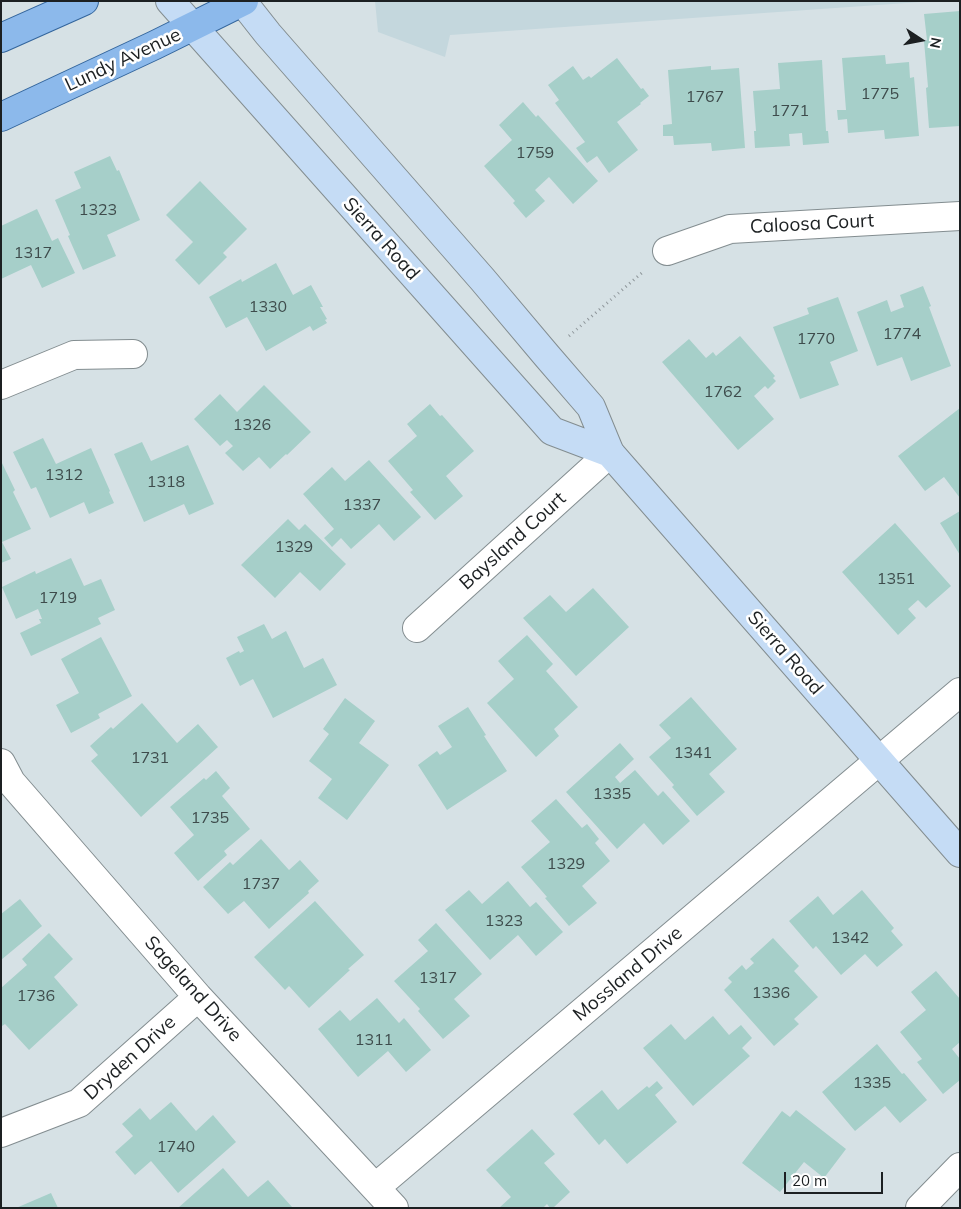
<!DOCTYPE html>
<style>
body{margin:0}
#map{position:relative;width:961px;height:1209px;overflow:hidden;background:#d6e1e5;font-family:Mulish,sans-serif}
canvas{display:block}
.frame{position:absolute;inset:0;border:2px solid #1c2022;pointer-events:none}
.north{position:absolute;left:896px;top:15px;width:50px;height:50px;-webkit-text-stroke:4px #fff;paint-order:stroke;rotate:101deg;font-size:14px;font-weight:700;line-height:20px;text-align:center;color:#1c2022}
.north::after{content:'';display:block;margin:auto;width:18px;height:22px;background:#1c2022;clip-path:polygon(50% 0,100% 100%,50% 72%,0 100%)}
.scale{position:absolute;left:784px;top:1172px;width:99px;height:22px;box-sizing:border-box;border:2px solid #1c2022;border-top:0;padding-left:6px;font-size:15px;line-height:18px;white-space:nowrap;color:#1c2022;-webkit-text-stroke:4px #fff;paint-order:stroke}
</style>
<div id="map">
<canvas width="961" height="1209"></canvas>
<div class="frame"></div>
<div class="north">N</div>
<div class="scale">20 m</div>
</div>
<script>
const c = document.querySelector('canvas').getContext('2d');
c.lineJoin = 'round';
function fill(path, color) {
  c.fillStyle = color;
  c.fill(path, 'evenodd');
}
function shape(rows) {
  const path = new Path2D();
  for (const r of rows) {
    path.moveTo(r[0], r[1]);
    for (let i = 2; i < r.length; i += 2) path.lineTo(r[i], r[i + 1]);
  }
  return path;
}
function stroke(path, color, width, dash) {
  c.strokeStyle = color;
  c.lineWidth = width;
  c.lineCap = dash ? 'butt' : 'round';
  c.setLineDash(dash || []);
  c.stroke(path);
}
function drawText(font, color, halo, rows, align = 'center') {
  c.font = font + ' Mulish,sans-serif';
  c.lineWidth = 5;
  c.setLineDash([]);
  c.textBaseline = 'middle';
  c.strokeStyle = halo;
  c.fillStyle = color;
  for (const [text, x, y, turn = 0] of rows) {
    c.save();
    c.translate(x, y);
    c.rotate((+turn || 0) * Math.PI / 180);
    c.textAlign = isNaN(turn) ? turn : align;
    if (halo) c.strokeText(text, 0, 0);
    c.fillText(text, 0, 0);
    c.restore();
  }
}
const built = shape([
 [375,1,935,1,450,35,445,57,378,32]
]);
const building = shape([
 [960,11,960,126,929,128,926,88,928,87,924,41,927,40,924,14],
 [885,55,886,64,909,62,910,78,914,77,919,136,885,139,884,130,848,133,847,119,838,120,837,110,846,110,842,58],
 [617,58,641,89,643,88,649,96,640,103,641,104,617,122,638,150,609,173,597,156,587,163,576,148,585,142,555,103,559,100,548,85,573,66,583,80,589,76,591,78],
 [822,60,826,131,828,131,829,143,803,145,802,133,789,134,790,146,755,148,754,131,756,131,753,91,780,89,778,63],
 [711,66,711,70,739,68,745,148,712,151,711,143,674,145,673,136,663,136,663,125,672,124,668,70],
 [523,102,536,117,538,115,598,181,573,204,549,177,535,190,545,201,526,218,513,203,515,201,484,166,512,140,499,125],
 [110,156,117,171,119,170,140,220,107,235,116,256,83,270,68,236,70,235,55,200,81,188,74,172],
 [200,181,247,229,223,253,227,257,199,285,175,260,193,242,166,215],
 [37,209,52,241,58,238,75,273,42,288,31,265,1,279,1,226],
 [276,263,293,295,311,285,323,307,320,307,327,319,325,320,327,323,313,331,310,326,266,351,247,317,226,328,209,297,241,279,242,282],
 [923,286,931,306,929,307,951,366,911,381,902,357,877,366,857,312,887,300,891,312,904,307,900,295],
 [838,297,858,351,830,362,839,385,800,399,773,327,809,314,807,308],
 [740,336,775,376,773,378,776,381,768,389,765,386,754,396,774,419,738,450,662,362,689,339,706,358,713,352,716,356],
 [264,385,311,432,287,455,286,454,270,469,259,457,243,471,225,453,233,446,227,440,220,446,194,419,220,394,237,412],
 [430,404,440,416,442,415,474,451,446,476,463,496,435,520,410,492,413,490,388,461,417,436,407,424],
 [960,408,960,498,944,477,925,491,898,456],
 [43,438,56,464,91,448,110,491,109,492,114,503,89,514,84,502,50,518,36,487,31,489,13,452],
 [142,442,151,461,188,445,214,504,189,515,184,504,144,522,114,454],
 [369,460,421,517,394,541,379,524,351,549,341,538,332,547,324,538,334,529,303,494,332,467,345,481],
 [1,461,15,490,13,492,31,529,2,542,11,559,1,563],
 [960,511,960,555,940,523],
 [288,519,299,530,305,524,346,564,320,591,300,572,275,598,241,565],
 [895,523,951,586,926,608,918,600,908,609,916,618,898,635,842,572],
 [71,558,84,586,101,579,115,610,98,618,101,624,31,656,20,633,41,623,39,619,42,619,38,609,16,619,2,587,35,571,36,574],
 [593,588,629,627,576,676,523,618,550,595,566,612],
 [264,624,272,639,286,631,304,668,323,658,337,685,273,718,253,679,240,686,226,658,239,651,240,653,244,651,237,637],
 [527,635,553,664,546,671,578,707,554,729,559,736,536,757,487,703,514,679,498,661],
 [101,637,132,696,98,714,100,718,71,733,56,705,79,693,61,659],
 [691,697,737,749,709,774,725,792,697,816,672,787,674,785,649,757,671,738,659,725],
 [345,698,375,721,359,743,389,765,347,820,318,798,332,779,309,761,329,734,323,729],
 [142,703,177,743,198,724,218,747,141,817,91,761,98,755,90,746,111,727,113,729],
 [468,707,486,735,484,736,507,771,447,810,418,765,437,751,440,755,452,747,438,726],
 [620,743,634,759,615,777,620,783,635,770,658,796,663,791,690,821,663,845,644,823,617,849,566,792],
 [216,771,230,788,222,796,250,829,224,851,227,855,198,881,174,853,194,835,170,807,204,778,206,780],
 [556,799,582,828,587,824,599,839,595,843,610,861,582,886,597,903,569,926,545,898,547,897,521,867,550,842,531,821],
 [261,839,289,870,300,860,319,881,308,891,309,893,269,929,244,901,228,914,203,887,230,862,233,865],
 [508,881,530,907,536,902,563,932,536,956,518,935,490,960,445,910,469,890,482,904],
 [862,890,894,928,891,931,903,945,877,967,865,954,841,975,816,946,813,949,789,921,818,896,833,915],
 [20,899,42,926,1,960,1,914],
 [315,901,364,955,348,969,350,970,309,1008,289,986,285,990,254,957],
 [436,923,482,974,454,999,470,1016,443,1039,418,1011,420,1009,394,981,428,951,418,940],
 [49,933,73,959,54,977,78,1005,29,1050,5,1024,2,1026,1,1025,1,988,27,965,22,959],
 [773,938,799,966,794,971,818,997,794,1019,799,1024,774,1046,724,990,732,982,728,978,742,965,746,970,754,963,750,959],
 [936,971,960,999,960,1042,952,1049,960,1059,960,1080,943,1094,917,1062,922,1059,900,1032,926,1010,911,992],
 [377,998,399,1023,404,1018,431,1050,406,1072,388,1051,358,1077,318,1029,340,1010,350,1021],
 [713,1016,729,1035,741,1025,752,1038,742,1048,750,1056,693,1106,643,1048,671,1024,685,1040],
 [877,1044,902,1074,904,1073,927,1100,900,1123,885,1106,855,1131,822,1092],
 [657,1081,663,1088,655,1095,677,1122,627,1164,605,1139,599,1145,573,1114,602,1090,618,1110,647,1086,649,1088],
 [171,1102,196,1131,213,1115,236,1142,178,1193,151,1161,135,1175,115,1152,133,1136,122,1124,140,1108,150,1120],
 [796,1110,846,1149,824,1178,804,1162,780,1192,742,1163,782,1111,790,1117],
 [532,1129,555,1154,544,1163,570,1192,553,1208,550,1208,547,1204,543,1208,499,1208,511,1197,486,1170],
 [223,1168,248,1197,268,1180,292,1207,290,1208,178,1208],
 [51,1193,58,1208,16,1208]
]);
const path = shape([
 [569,336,644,271]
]);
const minor = shape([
 [667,251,730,229,960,216],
 [1,385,74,355,133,354],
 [417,628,610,453],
 [1,763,11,782,198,997,394,1208],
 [1,1133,79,1103,198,997],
 [376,1187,960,692],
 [920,1208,960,1167]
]);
const secondary = shape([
 [170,1,552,431,610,453],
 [242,1,268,34,483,280,547,356,591,407,610,453,960,853]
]);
const primary = shape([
 [1,38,84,1],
 [1,117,155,45,244,1]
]);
const numberNames = [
 ["1775",880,94],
 ["1767",705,97],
 ["1771",790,111],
 ["1759",535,153],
 ["1323",98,210],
 ["1317",33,253],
 ["1330",268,307],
 ["1774",902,334],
 ["1770",816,339],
 ["1762",723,392],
 ["1326",252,425],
 ["1312",64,475],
 ["1318",166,482],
 ["1337",362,505],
 ["1329",294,547],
 ["1351",896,579],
 ["1719",58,598],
 ["1341",693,753],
 ["1731",150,758],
 ["1335",612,794],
 ["1735",210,818],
 ["1329",566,864],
 ["1737",261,884],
 ["1323",504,921],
 ["1342",850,938],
 ["1317",438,978],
 ["1336",771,993],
 ["1736",36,996],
 ["1311",374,1040],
 ["1335",872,1083],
 ["1740",176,1147]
];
const streetNames = [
 ["Lundy Avenue",123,60,-25],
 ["Caloosa Court",812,224,-3],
 ["Sierra Road",381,239,48],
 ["Baysland Court",513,541,-42],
 ["Sierra Road",785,653,49],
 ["Mossland Drive",628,974,-40],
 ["Sageland Drive",193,989,48],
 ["Dryden Drive",130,1058,-42]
];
fill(built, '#c4d7dd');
fill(building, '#a6cfc9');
stroke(minor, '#838d90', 30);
stroke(secondary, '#838d90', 30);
stroke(primary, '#33659c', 30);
stroke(path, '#8f979b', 3, [1, 4]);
stroke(minor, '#fff', 28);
stroke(secondary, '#c5dcf5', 28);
stroke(primary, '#8cb9eb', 28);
drawText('16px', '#3e4c4c', null, numberNames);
drawText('19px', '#1c2022', '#fff', streetNames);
</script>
